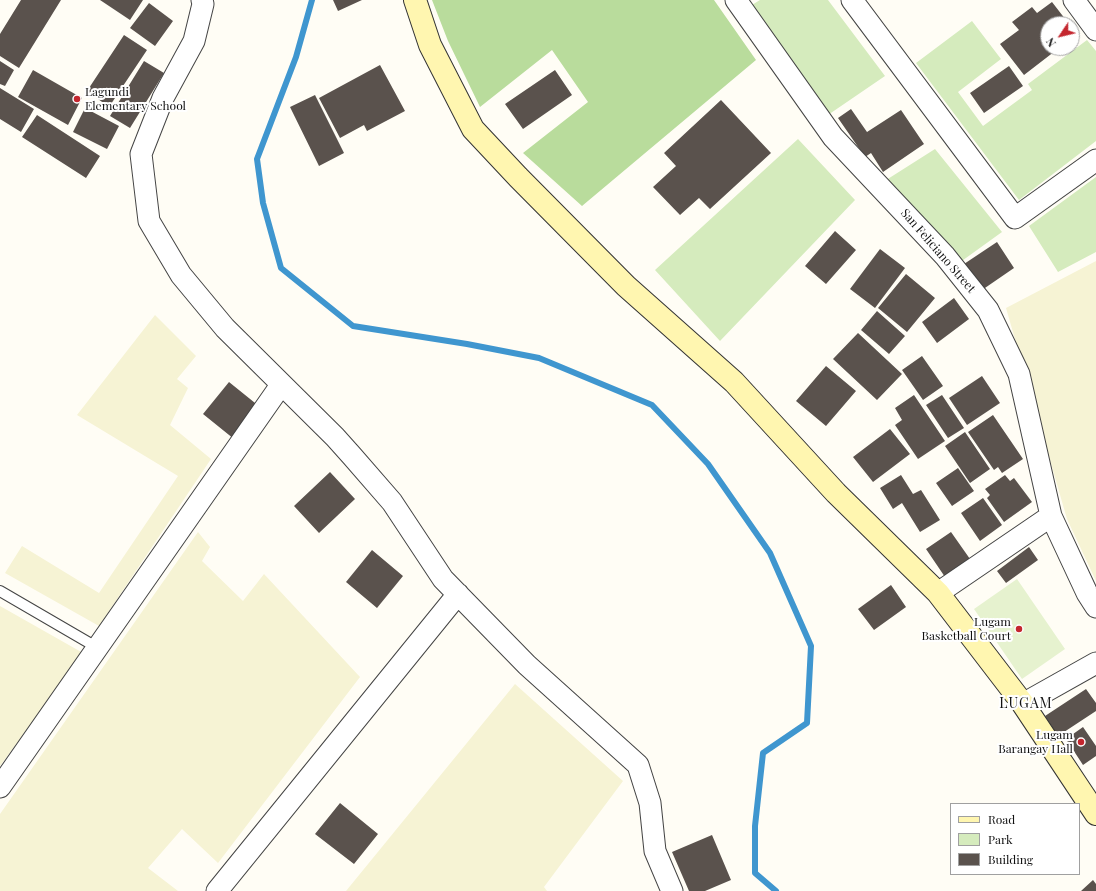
<!DOCTYPE html>
<style>
body{margin:0}
#map{position:relative;width:1096px;height:891px;overflow:hidden;background:#fffdf5;font-family:"Playfair Display",serif}
canvas{display:block}
.legend{position:absolute;left:950px;top:803px;width:130px;height:72px;box-sizing:border-box;background:#fff;border:1px solid #a0a0a0;margin:0;padding:5px 7px;list-style:none;font-size:12px;color:#111}
.legend li{display:flex;align-items:center;gap:8px;height:20px}
.legend b{width:20px;border:1px solid #a0a0a0}
.north{position:absolute;left:1040px;top:16px;width:40px;height:40px;box-sizing:border-box;background:#fff;border:1px solid #a0a0a0;border-radius:50%;rotate:235deg;font-size:11px;font-weight:700;line-height:16px;text-align:center;color:#111}
.north::after{content:'';display:block;margin:auto;width:14px;height:18px;background:#c4262e;clip-path:polygon(50% 0,100% 100%,50% 72%,0 100%)}
</style>
<div id="map">
<canvas width="1096" height="891"></canvas>
<ul class="legend">
<li><b style="height:5px;background:#fff6b0"></b>Road</li>
<li><b style="height:11px;background:#d5ebbd"></b>Park</li>
<li><b style="height:11px;background:#5a524d"></b>Building</li>
</ul>
<div class="north">N</div>
</div>
<script>
const c = document.querySelector('canvas').getContext('2d');
c.lineJoin = 'round';
function fill(path, color) {
  c.fillStyle = color;
  c.fill(path, 'evenodd');
}
function shape(rows) {
  const path = new Path2D();
  for (const r of rows) {
    path.moveTo(r[0], r[1]);
    for (let i = 2; i < r.length; i += 2) path.lineTo(r[i], r[i + 1]);
  }
  return path;
}
function stroke(path, color, width, dash) {
  c.strokeStyle = color;
  c.lineWidth = width;
  c.lineCap = dash ? 'butt' : 'round';
  c.setLineDash(dash || []);
  c.stroke(path);
}
function drawText(font, color, halo, rows, align = 'center') {
  c.font = font + ' "Playfair Display",serif';
  c.lineWidth = 4;
  c.setLineDash([]);
  c.textBaseline = 'middle';
  c.strokeStyle = halo;
  c.fillStyle = color;
  for (const [text, x, y, turn = 0] of rows) {
    c.save();
    c.translate(x, y);
    c.rotate((+turn || 0) * Math.PI / 180);
    c.textAlign = isNaN(turn) ? turn : align;
    if (halo) c.strokeText(text, 0, 0);
    c.fillText(text, 0, 0);
    c.restore();
  }
}
const farmland = shape([
 [1096,261,1096,581,1067,519,1006,308],
 [155,315,196,356,177,379,188,388,170,425,211,459,99,626,5,573,22,546,99,593,178,476,77,415],
 [198,532,210,547,202,561,243,601,264,574,360,677,218,863,182,829,148,868,178,891,0,891,0,814],
 [0,606,83,653,0,766],
 [515,684,623,781,544,887,547,891,346,891]
]);
const green = shape([
 [760,0,828,0,885,76,825,117,747,8],
 [972,21,1001,59,958,92,983,126,1032,90,1028,84,1087,40,1096,51,1096,141,1019,200,916,63],
 [798,139,855,200,720,341,655,270],
 [935,149,1002,232,959,263,883,182],
 [1096,177,1096,252,1058,272,1029,226]
]);
const forest = shape([
 [432,0,714,0,756,60,582,206,523,153,588,102,552,50,480,107,448,41]
]);
const pitch = shape([
 [1017,579,1065,649,1022,679,974,609]
]);
const stream = shape([
 [312,0,296,57,257,159,263,203,281,268,353,326,467,344,539,358,652,405,708,464,770,553,811,646,807,723,763,753,755,826,755,873,776,891]
]);
const building = shape([
 [21,0,61,0,19,68,0,56,0,34],
 [100,0,143,0,130,20],
 [333,0,362,0,338,11],
 [1052,2,1069,24,1048,24,1048,48,1059,48,1024,75,1000,44,1019,30,1012,22,1032,7,1037,13],
 [149,3,173,21,155,46,130,28],
 [124,35,147,50,109,107,87,91],
 [0,61,14,70,5,86,0,84],
 [144,61,164,73,130,128,110,116],
 [380,65,405,111,367,131,364,125,340,138,319,98],
 [1009,66,1023,86,984,113,970,93],
 [33,70,82,98,68,125,18,97],
 [555,70,572,95,523,129,505,104],
 [0,88,34,109,21,132,0,119],
 [315,95,344,153,319,166,290,107],
 [721,100,771,153,710,209,699,198,680,215,653,187,676,166,664,153],
 [85,108,119,126,107,149,73,132],
 [851,109,867,132,901,110,924,144,883,172,871,153,865,157,838,118],
 [37,115,100,156,86,178,22,137],
 [835,231,856,250,826,284,805,266],
 [997,242,1014,268,982,290,964,264],
 [880,249,905,268,875,308,850,289],
 [906,274,935,298,907,332,878,308],
 [954,298,969,319,937,343,922,322],
 [877,311,905,336,889,354,861,330],
 [858,333,902,374,877,400,833,359],
 [922,356,943,386,923,400,902,370],
 [826,366,856,391,826,426,796,401],
 [982,376,1000,403,967,425,949,398],
 [229,382,260,407,234,439,203,414],
 [914,395,945,441,918,459,895,425,902,420,895,408],
 [942,395,964,428,948,438,926,405],
 [993,415,1023,459,1002,473,998,467,994,470,968,432],
 [890,429,910,454,873,482,853,457],
 [965,432,990,469,970,483,945,446],
 [958,468,974,491,952,506,936,483],
 [330,472,355,499,319,533,294,506],
 [901,475,913,494,921,490,940,520,920,532,902,503,893,509,880,488],
 [1005,475,1010,481,1014,478,1032,502,1004,522,987,498,990,495,985,489],
 [983,498,1002,525,980,541,961,513],
 [951,532,970,559,945,577,926,549],
 [1029,547,1038,560,1006,583,997,571],
 [372,550,403,576,377,608,346,582],
 [891,585,906,607,874,630,858,609],
 [1086,689,1096,703,1096,711,1058,736,1045,716],
 [1083,727,1096,746,1096,756,1083,765,1066,739],
 [340,803,378,834,354,864,315,834],
 [712,835,731,880,705,891,689,891,672,852],
 [1093,880,1096,884,1096,891,1081,891]
]);
const lane = shape([
 [0,591,98,648]
]);
const street = shape([
 [202,0,203,4,194,41,163,98,141,154,149,221,181,275,225,328,335,437,352,456,392,502,443,579,527,665,638,765,650,803,655,851,672,891],
 [736,0,833,137,945,256,988,310,1019,374,1051,516,1087,593,1096,607],
 [852,0,1015,218,1096,160],
 [1074,0,1096,30],
 [938,593,1051,516],
 [1023,704,1096,663],
 [0,787,281,385],
 [217,891,458,594]
]);
const secondary = shape([
 [415,0,430,45,473,129,518,177,626,286,734,382,836,493,938,593,1023,704,1096,814]
]);
const markers = [
 [77,99,4,"#c4262e"],
 [1019,629,4,"#c4262e"],
 [1081,742,4,"#c4262e"]
];
const poiNames = [
 ["Lagundi",85,92,"left"],
 ["Elementary School",85,106,"left"],
 ["Lugam",1011,622],
 ["Basketball Court",1011,636],
 ["Lugam",1073,735],
 ["Barangay Hall",1073,749]
];
const streetNames = [
 ["San Feliciano Street",938,251,49]
];
const quarterNames = [
 ["LUGAM",1026,704]
];
fill(farmland, '#f6f3d4');
fill(green, '#d5ebbd');
fill(forest, '#b9dc9c');
fill(pitch, '#e6f2cf');
stroke(stream, '#3f96cf', 6);
fill(building, '#5a524d');
stroke(lane, '#444', 12);
stroke(street, '#444', 23);
stroke(secondary, '#333', 24);
stroke(lane, '#fff', 10);
stroke(street, '#fff', 21);
stroke(secondary, '#fff6b0', 22);
for (const [x, y, r, color] of markers) {
  const dot = new Path2D();
  dot.arc(x, y, r, 0, 2 * Math.PI);
  c.fillStyle = color;
  c.fill(dot);
  stroke(dot, '#fff', 1.5);
}
drawText('12px', '#111', '#fff', poiNames, 'right');
drawText('12px', '#111', '#fff', streetNames);
c.letterSpacing = '1px';
drawText('14px', '#111', '#fff', quarterNames);
c.letterSpacing = '0px';
</script>
